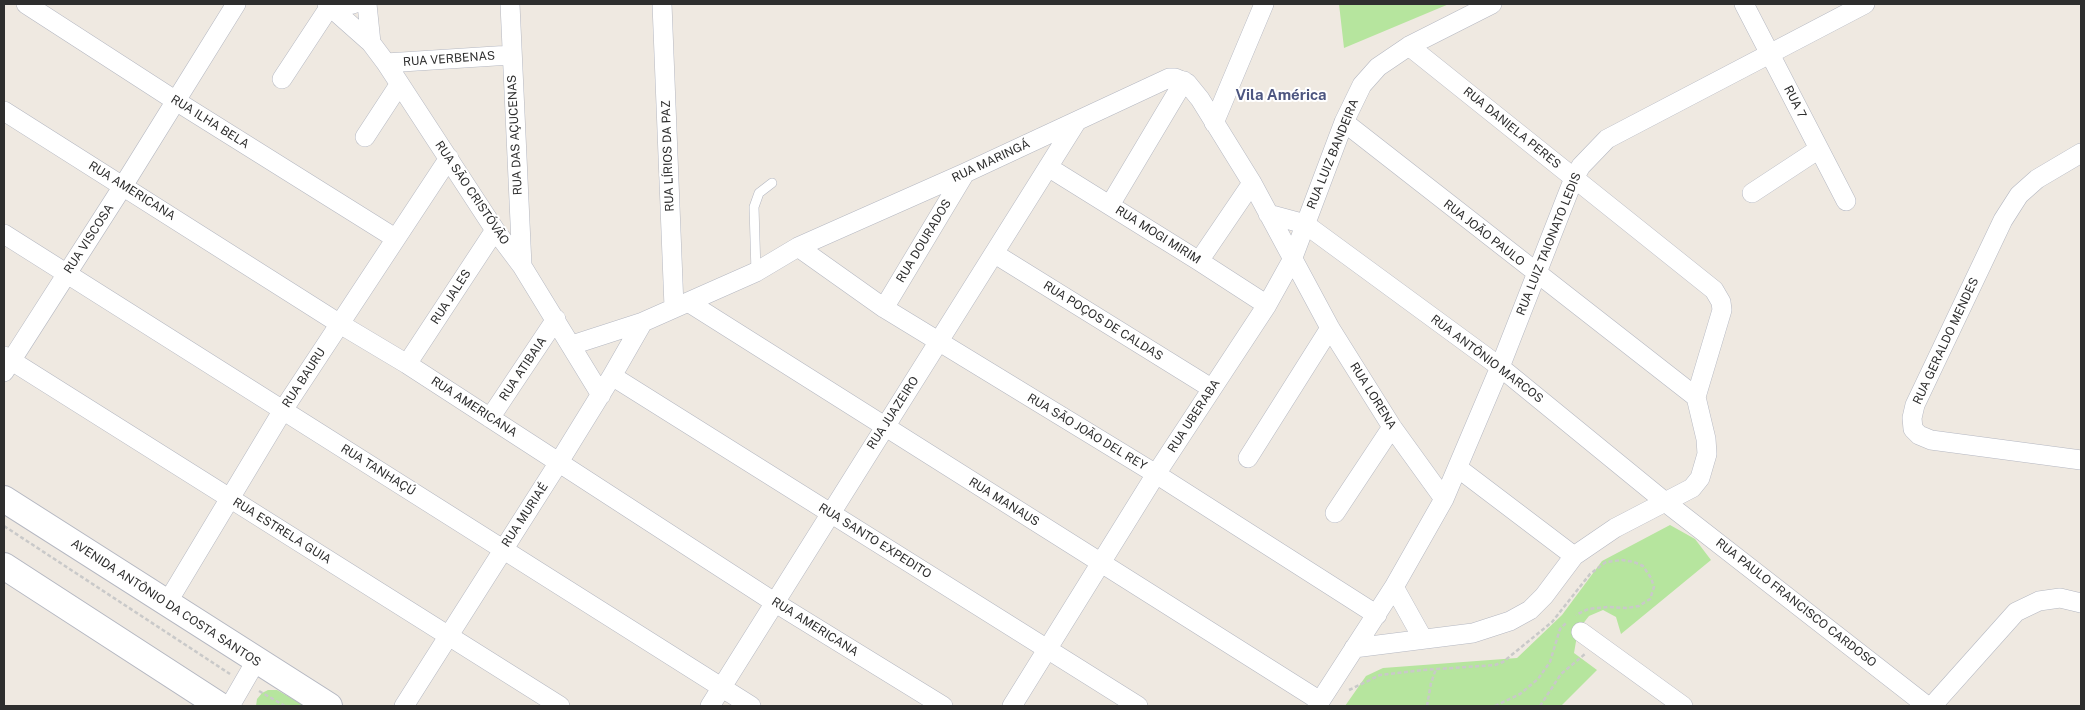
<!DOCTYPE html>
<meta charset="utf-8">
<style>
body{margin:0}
#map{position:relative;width:2085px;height:710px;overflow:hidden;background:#efe9e1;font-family:"Public Sans",sans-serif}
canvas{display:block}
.frame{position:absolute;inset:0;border:5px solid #2e2e2e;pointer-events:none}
</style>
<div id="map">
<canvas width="2085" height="710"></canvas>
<div class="frame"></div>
</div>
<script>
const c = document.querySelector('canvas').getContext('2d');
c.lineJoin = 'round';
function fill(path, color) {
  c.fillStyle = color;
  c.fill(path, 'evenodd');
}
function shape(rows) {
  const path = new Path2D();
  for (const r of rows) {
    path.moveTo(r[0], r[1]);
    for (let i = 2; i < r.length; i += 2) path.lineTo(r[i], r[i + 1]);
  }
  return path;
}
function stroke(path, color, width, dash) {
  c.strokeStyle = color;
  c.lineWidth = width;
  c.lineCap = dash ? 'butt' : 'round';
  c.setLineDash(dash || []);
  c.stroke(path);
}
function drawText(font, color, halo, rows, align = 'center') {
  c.font = font + ' "Public Sans",sans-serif';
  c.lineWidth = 4;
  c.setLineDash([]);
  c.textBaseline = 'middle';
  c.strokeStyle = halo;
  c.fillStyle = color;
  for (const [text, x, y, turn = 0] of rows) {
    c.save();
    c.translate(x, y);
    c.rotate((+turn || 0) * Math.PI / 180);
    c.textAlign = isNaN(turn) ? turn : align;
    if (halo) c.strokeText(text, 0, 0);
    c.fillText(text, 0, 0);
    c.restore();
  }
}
const green = shape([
 [1339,4,1449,4,1344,48],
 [1670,525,1695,539,1711,560,1621,634,1616,617,1603,610,1589,616,1578,630,1574,653,1597,670,1561,706,1345,706,1366,676,1383,668,1517,658,1562,615,1602,561],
 [268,690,277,690,305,706,256,706,257,699,262,693]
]);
const path = shape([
 [4,526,230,674],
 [1349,690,1380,675,1423,670,1495,665,1503,662,1552,622,1590,574,1606,562,1622,560,1634,562,1643,566,1651,578,1654,587,1650,599,1639,606,1627,608,1608,607,1588,609,1576,615],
 [259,691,285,706],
 [1427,706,1431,683,1436,669],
 [1495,706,1520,694,1538,679,1550,662,1560,629,1566,623],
 [1540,706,1561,674,1585,654]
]);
const lane = shape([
 [756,272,754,207,759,193,772,183]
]);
const street = shape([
 [26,4,176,101,395,238],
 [327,4,371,43,386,63,495,230,522,266,601,395],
 [367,4,371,43],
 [510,4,522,266],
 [662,4,674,307],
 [1744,4,1846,201],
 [330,6,340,7,353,4],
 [386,63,511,55],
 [282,79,330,6],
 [4,111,340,324,407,364,774,602,943,706],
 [1344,122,1696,397],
 [1214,123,1264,4],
 [365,137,399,85],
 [2081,153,2037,179,2019,195,2003,220,1915,405,1912,418,1913,429,1919,435,1931,440,2081,460],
 [1048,167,1199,261,1267,305],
 [1752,193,1819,149],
 [1110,205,1184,81],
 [1268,214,1305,224,1500,367,1664,501,1927,706],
 [4,234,751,706],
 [798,247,884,308,1156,474,1377,615],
 [995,254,1211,388],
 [1199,261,1252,183],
 [688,302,1320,701],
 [884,308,965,173],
 [572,345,643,322],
 [4,356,560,706],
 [407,364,495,230],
 [4,372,123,186,236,4],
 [612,376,1138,706],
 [490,418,556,319],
 [1248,458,1330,328],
 [1458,468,1574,556],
 [1335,513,1392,427],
 [1394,587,1423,639],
 [167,603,283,410,449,158],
 [1581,632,1683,706],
 [1354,648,1473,633,1510,621,1530,610,1544,596,1574,556,1615,528,1692,488,1700,478,1707,454,1706,439,1696,397,1722,310,1721,302,1714,290,1409,46],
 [230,706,256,661],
 [404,706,559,462,612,376,643,322,756,272,798,247,965,173,1169,78,1175,78,1187,83,1200,99,1252,183,1330,328,1392,427,1444,499],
 [710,706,1077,121],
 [1012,706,1156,474,1267,305,1292,260,1344,122,1362,85,1378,67,1409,46,1492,4],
 [1317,706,1394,587,1444,499,1500,367,1574,178,1581,166,1607,139,1865,4],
 [1932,706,2016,612,2039,601,2060,598,2081,603]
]);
const secondary = shape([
 [4,499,329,706],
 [4,566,220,706]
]);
const streetNames = [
 ["RUA VERBENAS",449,59,-4],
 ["RUA 7",1795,102,63],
 ["RUA ILHA BELA",210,122,32],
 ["RUA DANIELA PERES",1512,128,39],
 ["RUA DAS AÇUCENAS",515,135,-93],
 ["RUA LUIZ BANDEIRA",1333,154,-68],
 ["RUA LÍRIOS DA PAZ",668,156,-92],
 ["RUA MARINGÁ",991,161,-25],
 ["RUA AMERICANA",132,191,32],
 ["RUA SÃO CRISTÓVÃO",472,193,56],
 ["RUA JOÃO PAULO",1484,233,38],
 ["RUA MOGI MIRIM",1158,235,32],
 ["RUA VISCOSA",89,239,-57],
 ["RUA DOURADOS",924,241,-59],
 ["RUA LUIZ TAIONATO LEDIS",1549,244,-68],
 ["RUA JALES",451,297,-57],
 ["RUA POÇOS DE CALDAS",1103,321,32],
 ["RUA GERALDO MENDES",1946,341,-65],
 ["RUA ANTÔNIO MARCOS",1487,359,37],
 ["RUA ATIBAIA",523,369,-56],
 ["RUA BAURU",304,378,-57],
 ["RUA LORENA",1373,396,58],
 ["RUA AMERICANA",474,407,33],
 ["RUA JUAZEIRO",893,413,-57],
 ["RUA UBERABA",1194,416,-57],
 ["RUA SÃO JOÃO DEL REY",1087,432,31],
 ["RUA TANHAÇÚ",378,470,32],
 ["RUA MANAUS",1004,502,32],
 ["RUA MURIAÉ",525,515,-57],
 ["RUA ESTRELA GUIA",282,531,32],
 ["RUA SANTO EXPEDITO",875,541,32],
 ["AVENIDA ANTÔNIO DA COSTA SANTOS",166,603,33],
 ["RUA PAULO FRANCISCO CARDOSO",1796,603,38],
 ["RUA AMERICANA",815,627,32]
];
const quarterNames = [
 ["Vila América",1281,95]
];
fill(green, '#b6e59e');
stroke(lane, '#b4b7c1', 10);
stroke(street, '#b4b7c1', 20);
stroke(secondary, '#b4b7c1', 28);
stroke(path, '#c9c9c9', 2.5, [4, 2.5]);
stroke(lane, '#fff', 9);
stroke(street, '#fff', 19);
stroke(secondary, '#fff', 26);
drawText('12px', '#2e2e2e', '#fff', streetNames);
drawText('bold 15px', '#4d5680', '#fff', quarterNames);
</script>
